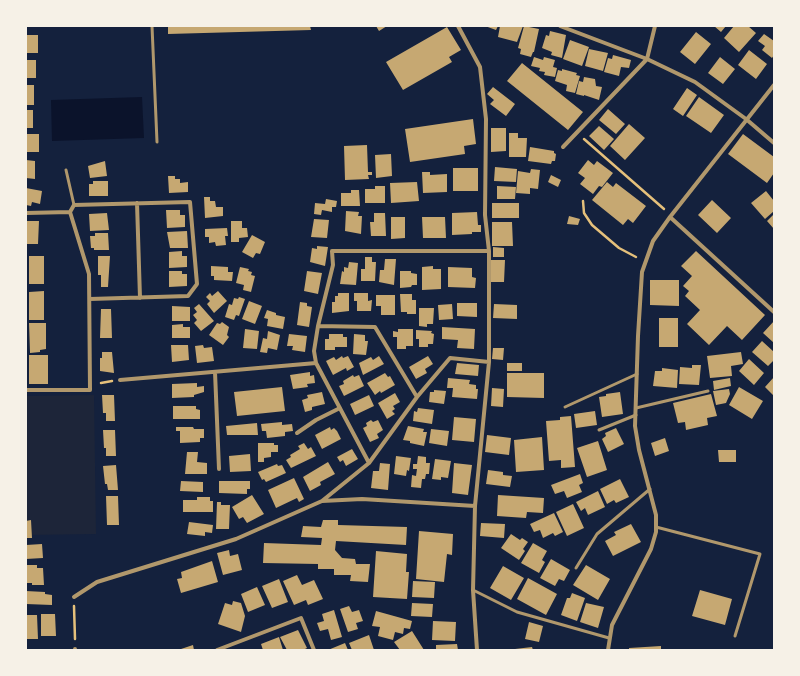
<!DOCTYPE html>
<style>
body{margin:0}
#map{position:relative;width:800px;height:676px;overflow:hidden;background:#14213d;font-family:Roboto,sans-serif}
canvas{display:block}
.frame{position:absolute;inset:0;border:27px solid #f6f1e7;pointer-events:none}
</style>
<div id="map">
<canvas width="800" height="676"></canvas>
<div class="frame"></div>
</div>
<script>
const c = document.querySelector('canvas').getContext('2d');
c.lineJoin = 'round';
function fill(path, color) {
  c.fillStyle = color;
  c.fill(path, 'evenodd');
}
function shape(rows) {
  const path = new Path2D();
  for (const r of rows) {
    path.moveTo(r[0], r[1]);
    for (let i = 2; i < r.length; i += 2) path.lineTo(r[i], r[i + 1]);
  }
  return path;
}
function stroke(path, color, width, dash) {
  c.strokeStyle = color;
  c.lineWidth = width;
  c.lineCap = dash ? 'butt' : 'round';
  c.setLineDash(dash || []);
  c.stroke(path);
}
const green = shape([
 [94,395,96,534,27,535,26,396]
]);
const water = shape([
 [142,97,144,138,52,141,51,100]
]);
const building = shape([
 [168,26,310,26,311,30,168,34],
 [376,26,387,26,379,31],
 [485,26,498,26,496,30],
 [500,26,523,26,517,42,498,37],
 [524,26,539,29,534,52,533,52,531,57,520,54,521,49,518,48],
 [714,26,726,26,721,32],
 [734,26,748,26,756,33,739,52,724,38],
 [447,27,461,50,449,57,452,62,403,90,386,62],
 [550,31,566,35,562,58,551,55,552,52,542,48,546,35,549,36],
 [696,32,711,44,695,64,680,52],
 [764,34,774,41,774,55,772,58,762,50,765,46,758,41],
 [26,35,38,35,38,53,26,53],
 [570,40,589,47,582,66,563,59],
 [589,49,608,53,603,71,585,66],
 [749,50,767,64,756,79,738,65],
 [613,55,631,60,629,68,621,67,619,76,604,72,608,58,612,59],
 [534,57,543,60,544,57,555,60,553,67,557,68,555,77,544,75,545,72,539,71,540,68,531,66],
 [720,57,735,69,723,84,708,73],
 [26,60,36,60,36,78,26,78],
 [522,63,583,112,568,130,507,81],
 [562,69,577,73,576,75,580,76,575,93,566,91,567,85,555,81,558,70,562,71],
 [584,77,595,79,596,86,602,87,599,100,584,95,584,96,576,94,579,81,583,82],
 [26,85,34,85,34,105,26,105],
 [493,87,515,104,506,116,490,104,494,100,487,94],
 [687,88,697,95,683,116,673,109],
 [699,97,724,115,711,133,686,116],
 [608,109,625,124,616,134,599,120],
 [26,110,33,110,33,128,26,128],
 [473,119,476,144,464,146,465,154,410,162,405,129],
 [629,124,645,138,625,160,610,146],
 [599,126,614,139,604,150,589,136],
 [491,128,506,128,506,151,491,152],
 [509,133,518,133,518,138,527,138,526,157,509,157],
 [26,134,39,134,39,152,26,152],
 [743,134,774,157,774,173,767,183,728,154],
 [367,145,368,172,372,172,372,175,368,175,369,179,345,180,344,146],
 [530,147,554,151,554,153,556,154,555,161,552,161,551,164,528,161],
 [391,154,392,176,376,178,375,155],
 [26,160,35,161,35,179,26,178],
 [588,160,594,165,597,161,613,173,602,187,599,186,593,194,580,184,585,178,578,173],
 [105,161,107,176,90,178,88,166],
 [495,167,517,169,516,182,494,181],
 [453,168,478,168,478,191,453,191],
 [531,169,540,170,538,189,530,188,530,194,516,193,518,171,530,173],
 [422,172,430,172,430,175,447,174,447,192,423,193],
 [551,175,561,180,558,187,548,182],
 [168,176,175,176,175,179,180,179,180,183,188,182,188,192,169,193],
 [93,181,108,181,108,196,89,196,89,184,93,184],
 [417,182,419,201,391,203,390,183],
 [607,182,613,187,616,183,646,206,633,223,628,219,623,225,592,200],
 [375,186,385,186,385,203,365,203,365,189,375,189],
 [497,186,516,187,515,199,497,199],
 [26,188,42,191,40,204,32,202,31,206,26,205],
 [351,190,359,190,360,206,341,206,341,193,351,193],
 [766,191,774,201,774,211,765,219,751,203],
 [204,197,210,197,210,201,215,201,216,207,223,207,223,216,205,218],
 [326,199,337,201,336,207,332,207,332,212,322,210,321,215,314,214,315,203,325,204],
 [712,200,731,218,717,233,698,215],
 [492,203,519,203,519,218,492,218],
 [166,210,180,210,180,215,185,215,185,227,167,228],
 [346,211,359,212,358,216,362,216,361,234,345,231],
 [477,212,478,225,481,225,481,232,472,232,472,234,452,235,452,213],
 [107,213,109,230,90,231,89,214],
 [374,213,385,213,386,236,371,236,370,222,374,222],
 [774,214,774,229,767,221],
 [569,216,580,219,578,225,567,224],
 [391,217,405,217,405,238,391,239],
 [422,217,445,217,446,238,423,238],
 [314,219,329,220,327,238,311,237],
 [26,221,39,221,38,244,26,244],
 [231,221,242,221,242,228,247,228,248,237,239,238,239,242,231,242],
 [492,222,512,222,513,246,492,246],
 [227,228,228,236,225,236,226,245,216,246,215,242,209,243,209,237,205,237,205,229],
 [187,231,188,248,170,248,167,232],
 [95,233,108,233,109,250,94,250,94,248,91,248,90,236,95,236],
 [252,235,265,242,260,254,256,253,253,258,242,252],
 [317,246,328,247,325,266,310,262,312,248,317,249],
 [493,247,504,248,504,257,493,257],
 [182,251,182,256,187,256,187,267,169,268,169,252],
 [696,251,765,315,742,340,727,326,709,345,687,324,700,310,685,296,689,291,683,286,692,276,681,266],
 [29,256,44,256,44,284,29,284],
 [98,256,110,256,108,287,101,287,101,275,98,275],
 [365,257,372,257,372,262,376,262,375,281,361,281,361,269,365,269],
 [385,259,396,259,394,285,379,282,380,270,384,270],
 [491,260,505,260,504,282,491,282],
 [349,262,358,263,356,285,340,284,342,271,344,272,344,267,348,268],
 [211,266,228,267,228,272,233,272,232,281,214,280,214,276,211,276],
 [433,266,433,269,441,269,441,289,422,290,422,267],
 [240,267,249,269,248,271,252,272,251,275,255,276,251,292,243,290,244,285,236,283],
 [448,267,472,268,472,277,476,278,475,288,448,287],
 [169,271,182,271,182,274,187,274,187,286,169,287],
 [307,271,322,273,318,294,304,291],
 [400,271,411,271,411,273,417,274,417,285,412,285,411,287,400,288],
 [650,280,679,280,679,306,650,305],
 [44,291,44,320,29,320,29,292],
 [218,291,227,301,214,313,207,304,210,301,206,297,210,293,212,296],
 [338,293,349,293,349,311,332,313,332,302,335,302,335,296,338,296],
 [354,293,368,293,368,301,372,300,371,311,357,311,357,301,354,301],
 [400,294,412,294,412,300,416,300,416,314,407,314,407,312,401,312],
 [376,295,395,295,395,315,381,315,381,306,376,306],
 [239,297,245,299,239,316,236,315,234,320,225,317,229,304,232,305,234,298,238,299],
 [249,301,262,306,255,324,242,319],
 [300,302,307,303,307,306,312,307,309,327,297,325],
 [457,303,477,303,477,317,457,316],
 [199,304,214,321,201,331,194,323,197,320,193,315,197,312,194,308],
 [452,304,453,319,439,320,438,305],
 [494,304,517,305,517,319,493,318],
 [172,306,190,307,190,321,172,321],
 [419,308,434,308,433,324,427,324,427,327,419,326],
 [101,309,111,309,112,338,100,338],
 [267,310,276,313,276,315,285,317,283,329,267,326,268,319,264,318],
 [659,318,678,318,678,347,659,347],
 [774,321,774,343,763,333],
 [222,322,229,327,227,335,229,337,223,345,209,335,217,323,220,324],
 [29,323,46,323,46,349,40,350,40,352,30,353],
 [183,324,183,327,190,327,190,338,172,338,172,325],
 [442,327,475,329,474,349,457,348,458,340,442,339],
 [245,329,259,331,257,349,243,348],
 [398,329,413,329,413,346,406,346,406,349,397,349,397,337,393,337,393,331,398,332],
 [416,330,432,331,431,333,434,334,433,344,428,344,428,347,419,347,419,339,416,339],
 [268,331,280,335,277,350,268,348,267,353,260,352,263,338,267,339],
 [289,334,307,336,305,352,292,350,293,346,287,346],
 [329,334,343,334,343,337,347,337,347,347,335,347,335,350,325,350,325,339,329,339],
 [354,334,365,335,365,341,368,341,366,355,353,354],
 [762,341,774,352,774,360,768,366,752,352],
 [171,345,188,345,189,360,172,362],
 [203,345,204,348,212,347,214,361,197,363,195,346],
 [493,348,504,348,503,360,492,359],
 [102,352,112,352,114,373,100,371,100,358,102,358],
 [741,352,743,364,731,366,732,376,710,378,707,356],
 [29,355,48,355,48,384,29,384],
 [342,356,343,358,348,356,354,367,347,371,346,368,333,375,326,361,334,357,336,360],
 [379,356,384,364,363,375,359,363,371,357,373,360],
 [428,356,433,364,425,369,427,373,416,379,409,367],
 [749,359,764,373,754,385,739,371],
 [457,363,479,365,478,376,455,374],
 [507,363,522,363,522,371,507,371],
 [692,365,701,365,699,385,679,384,680,367,692,368],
 [662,368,678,370,677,388,653,386,655,371,662,371],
 [310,372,310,376,314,375,315,383,307,384,308,387,293,389,290,375],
 [385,373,388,377,390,376,395,385,381,393,380,391,375,395,367,383],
 [507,373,544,373,544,398,507,397],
 [353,375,354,377,359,375,364,386,344,396,339,386,344,384,343,381],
 [774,377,774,396,765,387],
 [448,378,470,380,469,384,476,385,476,389,478,389,477,399,452,397,453,388,447,388],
 [730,378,731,386,714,390,713,381],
 [197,383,197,387,204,386,204,392,194,395,194,397,172,398,172,384],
 [282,387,285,411,237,416,234,392],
 [739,387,763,401,752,419,729,405],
 [492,388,504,389,503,407,491,406],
 [729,389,730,394,726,403,716,405,713,391],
 [434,390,446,391,444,404,429,402,430,392,434,392],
 [322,392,325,404,312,407,312,410,305,412,302,400,308,398,307,395],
 [620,392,623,414,602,417,599,397,606,396,606,394],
 [395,393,400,402,393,406,395,409,392,411,395,414,387,419,378,403],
 [711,394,717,416,707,418,708,425,686,430,685,422,678,423,673,403],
 [102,395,114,395,115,421,106,421,106,413,103,413],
 [369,395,374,406,355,415,350,404],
 [173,406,196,406,196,409,200,410,200,419,173,419],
 [418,408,434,410,432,424,413,421,414,411,417,412],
 [595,411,597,425,576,428,574,414],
 [571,416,575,467,561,468,561,460,549,461,546,421,560,420,560,417],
 [454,417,476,419,474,442,452,440],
 [371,420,373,422,378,420,383,430,377,434,379,438,370,442,363,428,367,426,366,423],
 [282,422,282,425,292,424,293,431,285,432,285,436,267,438,266,431,262,431,261,424],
 [257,423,258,435,227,435,226,426],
 [408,426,424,429,423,432,427,432,424,446,410,443,410,441,403,440],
 [176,427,193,427,194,429,204,429,204,438,200,438,200,442,180,443,180,431,176,431],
 [330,427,331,430,334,428,337,431,341,439,322,449,315,435],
 [616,428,624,444,608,452,602,439,606,436,605,433],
 [431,429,449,431,447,446,429,443],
 [103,430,115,430,116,456,106,456,106,448,104,448],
 [487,435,511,438,509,455,485,452],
 [542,437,544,470,516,472,514,440],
 [665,438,669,451,655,456,651,443],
 [598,441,607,470,587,477,577,448],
 [258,443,274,443,274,445,278,445,278,452,271,452,271,457,264,458,264,462,258,462],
 [304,443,308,449,311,447,316,456,291,468,286,460,291,457,290,455,300,449,298,446],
 [352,449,358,459,346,466,343,460,340,462,337,457],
 [718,450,736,450,736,462,719,462],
 [187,452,198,452,197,462,207,463,207,474,185,474],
 [250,454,251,471,230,472,229,456],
 [396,456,411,458,409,471,407,470,406,476,394,474],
 [418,456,426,457,426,463,430,463,429,474,426,474,425,479,422,479,421,488,411,487,412,475,416,476,417,469,413,469,413,464,417,464],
 [435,459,451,461,448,478,441,477,441,480,432,479],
 [328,462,335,474,320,482,321,485,310,491,303,477],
 [380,463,390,464,388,490,371,488,373,471,379,471],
 [454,463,472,465,468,495,452,493],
 [277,464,278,466,282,465,286,473,266,482,264,479,262,480,258,472],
 [116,465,118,490,108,490,107,484,105,484,103,466],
 [488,470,503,472,503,475,512,476,510,487,486,484],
 [580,474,583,483,579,485,582,492,567,498,564,491,555,494,551,485],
 [294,478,304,499,299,502,297,498,276,508,268,490],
 [620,479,629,497,616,503,614,500,607,504,600,489],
 [181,481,203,482,203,492,180,491],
 [219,481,250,481,250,489,247,489,247,494,219,493],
 [598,491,605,507,588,515,585,508,581,511,576,502],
 [252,495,264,514,247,523,243,517,239,519,232,507],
 [498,495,544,498,543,513,527,512,526,518,497,516],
 [106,496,118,496,119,525,107,525],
 [197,497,210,497,210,501,213,501,213,512,183,512,183,500,197,500],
 [217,502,221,502,221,505,230,505,229,529,216,529],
 [573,504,584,528,567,536,556,512],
 [554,513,563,532,555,536,553,533,543,538,540,530,534,532,530,524],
 [31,520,32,538,26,538,26,521],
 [323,520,338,520,338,525,407,527,406,545,336,541,335,550,342,558,355,559,356,564,370,564,368,582,350,581,351,575,334,575,334,569,318,569,318,564,263,563,264,543,321,545,322,538,301,537,303,526,321,527],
 [189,522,213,525,212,533,205,532,205,536,187,534],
 [481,523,505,524,504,538,480,536],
 [631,524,641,542,613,556,605,541,616,535,614,532],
 [419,531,453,534,452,555,447,554,444,582,416,579],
 [511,534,520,540,522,538,528,542,523,549,525,551,519,560,501,548],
 [533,543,547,551,542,560,545,562,539,573,521,563],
 [42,544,43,558,26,559,26,545],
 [229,550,230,556,238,554,242,570,223,575,217,553],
 [376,551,407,554,406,572,409,572,407,599,373,597],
 [551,559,570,570,564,581,559,579,555,586,540,578],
 [212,561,218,582,181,593,177,579,182,578,181,572],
 [26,565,37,565,37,568,43,568,44,585,32,585,32,583,26,583],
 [586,565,610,579,598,600,573,585],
 [503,566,524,578,511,600,490,588],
 [297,575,302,585,314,580,323,599,308,605,306,600,294,605,283,581],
 [528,578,557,594,546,615,517,599],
 [279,579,288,602,272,608,262,586],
 [413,581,435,582,434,598,412,597],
 [257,587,265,605,248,612,241,594],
 [700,590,732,599,725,625,692,616],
 [26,591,45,592,45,594,52,595,52,605,26,604],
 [572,593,585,598,577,621,561,615,567,598,570,598],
 [233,601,241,603,245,616,241,632,218,624,225,603,232,605],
 [412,603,433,604,432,617,411,616],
 [586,603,604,607,598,628,580,622],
 [349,606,352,612,359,610,363,621,356,623,358,629,348,632,340,609],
 [334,610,342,637,331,640,328,629,320,631,317,623,324,621,322,614],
 [376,611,412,621,410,629,404,628,403,634,395,632,393,640,378,636,380,627,372,626],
 [41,614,55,614,56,636,41,636],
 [26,615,37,615,38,639,26,639],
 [433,621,456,622,455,641,432,640],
 [529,622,543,626,539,642,525,639],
 [298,630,307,648,303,650,287,650,280,637],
 [412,631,424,650,400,650,394,642],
 [369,635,374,650,352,650,349,643],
 [279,637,283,650,263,650,261,644],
 [345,643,348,650,328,650],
 [457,644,458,650,436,650,436,645],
 [193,645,194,650,181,650,181,649],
 [661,646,661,650,629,650,629,648],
 [532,647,533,650,515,650,515,649]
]);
const path = shape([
 [584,139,664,209],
 [583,201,584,213,592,225,619,248,636,257],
 [101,383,112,381],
 [74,606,75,639]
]);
const service = shape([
 [152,26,157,142],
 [66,170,74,205],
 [565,407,637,374],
 [636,408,708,391],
 [599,430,636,415],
 [656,527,760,554,735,636],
 [576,568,597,534,650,489],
 [473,590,517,612,609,638]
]);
const minor = shape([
 [458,26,480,67,486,119,485,215,489,251,489,362,475,506,473,590,477,650],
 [560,26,647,59,695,82,746,119,774,143],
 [563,147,647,59,655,26],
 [137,203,140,298],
 [26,213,70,212,74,205,190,202,197,284,188,296,90,299],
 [670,217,774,312],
 [318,326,375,327,417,397],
 [215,372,219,469],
 [120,380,316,363],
 [26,390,90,390,89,274,70,212],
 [297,433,316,420,340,408],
 [369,463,316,363,314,351,318,326,333,265,332,251,489,251],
 [322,501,369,463,417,397,450,358,489,362],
 [74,597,97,582,236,539,322,501,362,499,475,506],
 [75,650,75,649],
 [217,650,301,618,314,650],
 [608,650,612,625,651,549,656,532,656,515,639,450,635,426,638,336,642,272,653,241,670,217,774,85]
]);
fill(green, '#1d2539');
fill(water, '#0b132b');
fill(building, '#c6a872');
stroke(path, '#e5c07b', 2.5);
stroke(service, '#b1986c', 3);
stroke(minor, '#b1986c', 4);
</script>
